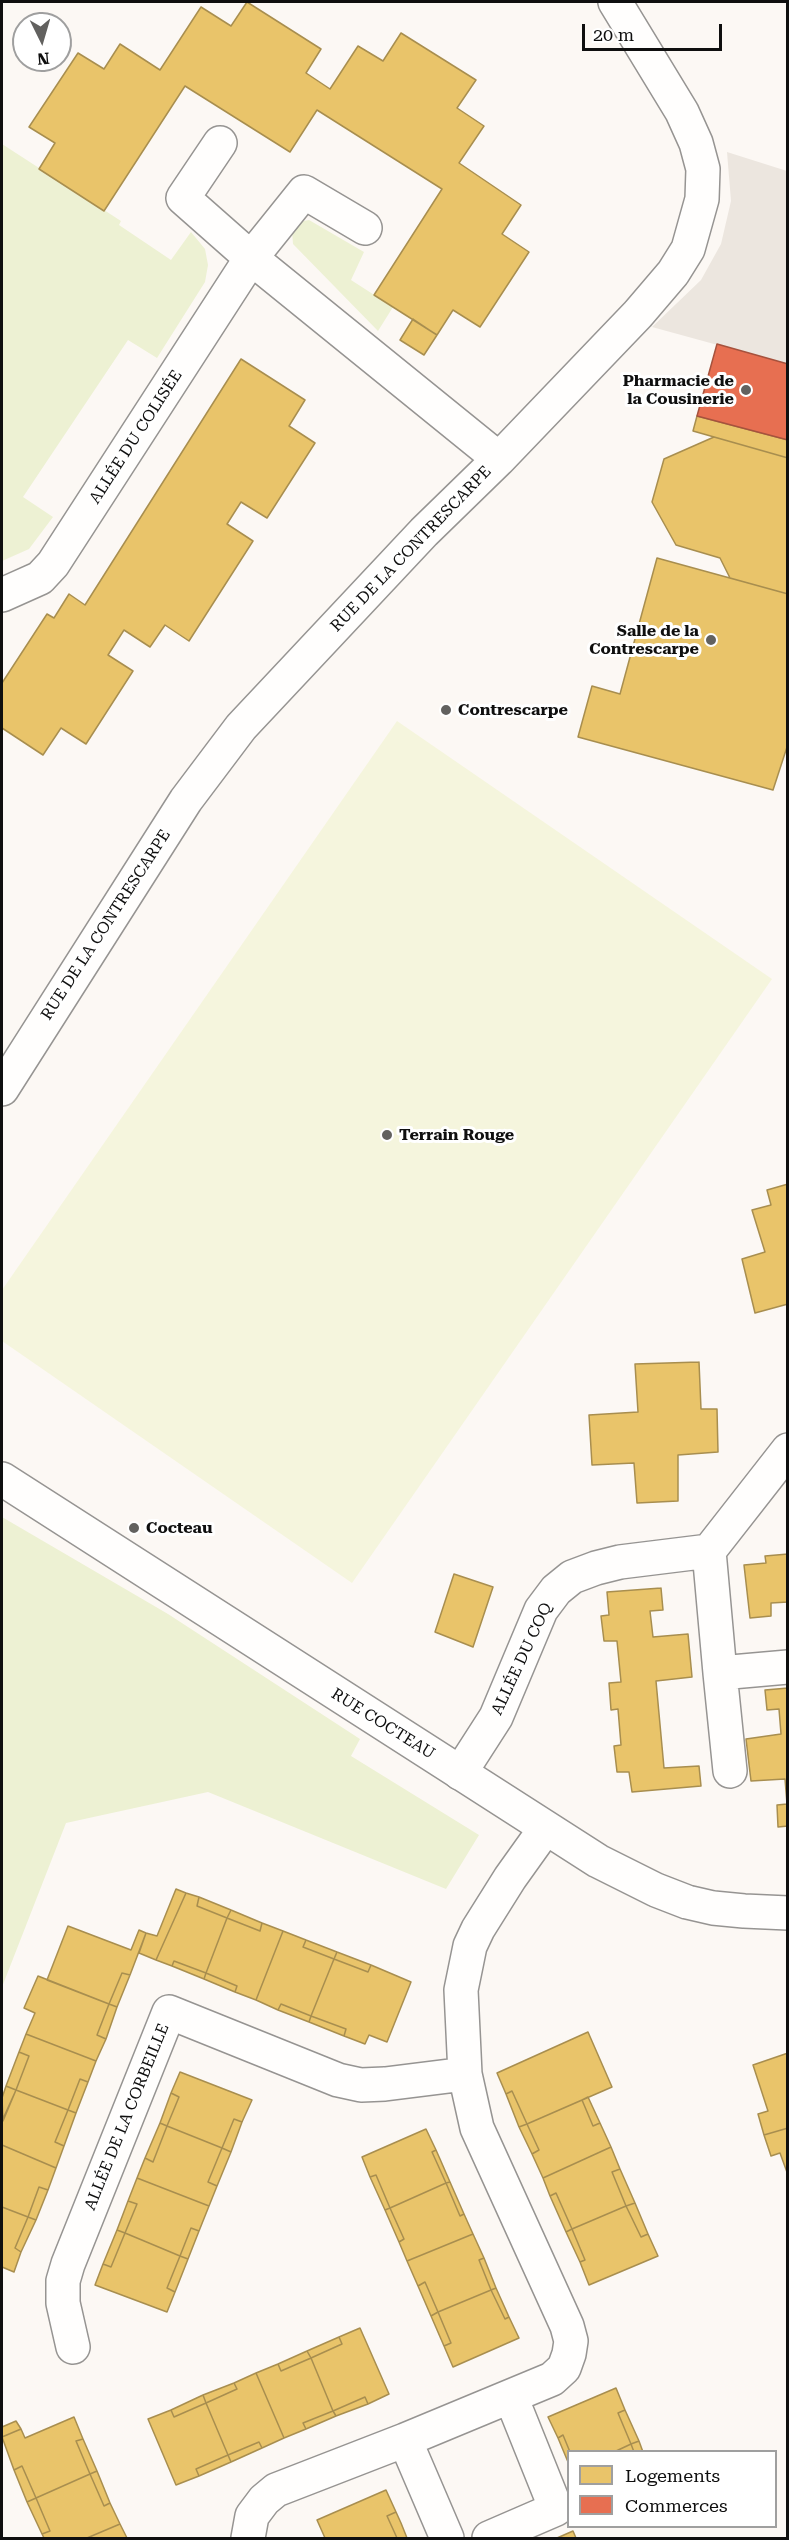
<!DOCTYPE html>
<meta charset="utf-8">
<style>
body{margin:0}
#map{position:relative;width:789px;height:2540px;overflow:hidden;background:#fcf8f4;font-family:"Roboto Serif",serif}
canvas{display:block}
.frame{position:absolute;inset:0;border:3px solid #0f0f0f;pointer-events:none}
.legend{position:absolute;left:567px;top:2450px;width:210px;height:78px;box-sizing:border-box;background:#fff;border:2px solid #9f9f9f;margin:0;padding:8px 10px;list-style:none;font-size:18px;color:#0f0f0f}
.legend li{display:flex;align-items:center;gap:12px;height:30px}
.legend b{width:30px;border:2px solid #9f9f9f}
.north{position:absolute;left:12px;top:12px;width:60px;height:60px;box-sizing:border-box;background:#fff;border:2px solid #9f9f9f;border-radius:50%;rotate:175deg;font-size:16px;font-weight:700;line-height:24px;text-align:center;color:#0f0f0f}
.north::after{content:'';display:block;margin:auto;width:21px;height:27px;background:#62615f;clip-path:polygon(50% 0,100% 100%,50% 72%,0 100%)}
.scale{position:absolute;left:582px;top:24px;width:140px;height:27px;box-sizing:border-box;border:3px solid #0f0f0f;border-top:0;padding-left:8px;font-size:18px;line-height:21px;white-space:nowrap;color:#0f0f0f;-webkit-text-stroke:4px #fff;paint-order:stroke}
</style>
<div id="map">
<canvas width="789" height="2540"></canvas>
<div class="frame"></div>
<ul class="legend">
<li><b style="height:16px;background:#e9c46a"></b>Logements</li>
<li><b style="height:16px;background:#e76f51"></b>Commerces</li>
</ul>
<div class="north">N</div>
<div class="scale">20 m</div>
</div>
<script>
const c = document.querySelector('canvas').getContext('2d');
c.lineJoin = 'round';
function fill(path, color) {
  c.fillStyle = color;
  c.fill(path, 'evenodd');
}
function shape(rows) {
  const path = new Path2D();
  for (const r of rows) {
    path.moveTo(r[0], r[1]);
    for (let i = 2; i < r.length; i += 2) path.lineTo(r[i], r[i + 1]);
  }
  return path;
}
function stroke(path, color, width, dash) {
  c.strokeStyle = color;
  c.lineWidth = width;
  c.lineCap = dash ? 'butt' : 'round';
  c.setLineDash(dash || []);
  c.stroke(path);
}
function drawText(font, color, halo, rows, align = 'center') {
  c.font = font + ' "Roboto Serif",serif';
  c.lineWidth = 6;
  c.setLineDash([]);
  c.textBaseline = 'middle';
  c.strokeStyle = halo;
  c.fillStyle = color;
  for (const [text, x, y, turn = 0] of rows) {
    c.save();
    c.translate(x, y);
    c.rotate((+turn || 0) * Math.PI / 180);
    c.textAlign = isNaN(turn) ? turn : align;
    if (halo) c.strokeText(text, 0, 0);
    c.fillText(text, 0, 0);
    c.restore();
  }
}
const green = shape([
 [2,144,121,221,119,225,171,260,191,232,205,249,208,265,205,282,157,358,128,340,23,497,53,517,29,549,2,561],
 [309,220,364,252,351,280,393,307,378,331,293,244,292,231,298,222],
 [2,1517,168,1614,360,1739,351,1756,479,1835,446,1889,208,1792,66,1823,2,1987]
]);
const pitch = shape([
 [397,721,772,979,352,1583,2,1341,2,1290]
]);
const plaza = shape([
 [727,152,787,171,787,364,652,327,701,280,721,244,731,201]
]);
const homes = shape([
 [247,2,321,49,306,73,330,89,358,46,383,61,401,33,476,80,457,108,484,126,459,163,521,205,502,234,529,252,480,327,453,310,437,335,374,295,442,189,317,110,290,152,185,86,104,211,39,169,55,143,29,127,78,53,104,69,120,44,160,70,201,7,231,26,247,2],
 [413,319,437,335,424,355,400,340,413,319],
 [241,359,305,400,289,426,315,443,267,518,241,502,227,524,253,541,189,641,165,625,150,647,124,630,108,655,133,671,86,744,61,728,43,755,2,728,2,683,47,614,54,618,69,594,85,605,241,359],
 [697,416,788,440,788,458,693,431,697,416],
 [714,437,788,458,788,594,730,578,720,558,676,545,652,502,664,459,714,437],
 [657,558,788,594,788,744,773,790,578,737,592,686,620,694,657,558],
 [788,1184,788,1304,755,1313,742,1259,765,1252,752,1210,771,1205,767,1190,788,1184],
 [699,1362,701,1409,717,1409,718,1452,678,1455,678,1501,637,1503,634,1463,592,1465,589,1415,638,1412,635,1364,699,1362],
 [788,1554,788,1602,771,1603,771,1616,750,1618,744,1565,766,1563,765,1556,788,1554],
 [454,1574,493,1587,473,1647,435,1632,454,1574],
 [661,1588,663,1610,650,1611,653,1637,688,1634,692,1677,656,1681,664,1768,699,1766,701,1786,632,1792,629,1772,617,1772,614,1746,621,1745,618,1709,611,1710,609,1683,621,1682,617,1641,604,1641,601,1616,609,1615,607,1592,661,1588],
 [788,1688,788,1826,778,1827,777,1805,787,1804,785,1779,751,1781,746,1739,781,1734,779,1709,767,1710,765,1690,788,1688],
 [176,1889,186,1893,156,1960,139,1953,146,1933,157,1936,176,1889],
 [186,1893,199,1897,197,1906,227,1918,206,1973,174,1961,172,1966,156,1960,186,1893],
 [199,1897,231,1910,227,1918,197,1906,199,1897],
 [231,1910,262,1923,260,1931,227,1918,231,1910],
 [227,1918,260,1931,262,1923,283,1931,256,2000,235,1992,237,1986,206,1973,227,1918],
 [68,1926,131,1950,139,1930,146,1933,130,1975,122,1973,109,2004,47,1980,68,1926],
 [283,1931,306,1940,303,1947,334,1959,311,2016,281,2004,278,2010,256,2000,283,1931],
 [306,1940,337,1952,334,1959,303,1947,306,1940],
 [337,1952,371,1965,368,1972,334,1959,337,1952],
 [334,1959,368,1972,371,1965,411,1982,387,2042,369,2035,365,2044,344,2036,346,2029,311,2016,334,1959],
 [174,1961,206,1973,204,1979,172,1966,174,1961],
 [122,1973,130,1975,117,2007,109,2004,122,1973],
 [206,1973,237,1986,235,1992,204,1979,206,1973],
 [38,1976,109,2004,97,2035,106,2039,96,2061,26,2034,35,2013,24,2008,38,1976],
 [109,2004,117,2007,106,2039,97,2035,109,2004],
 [281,2004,311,2016,309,2022,278,2010,281,2004],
 [311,2016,346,2029,344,2036,309,2022,311,2016],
 [588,2032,612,2087,527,2124,512,2091,506,2094,497,2073,588,2032],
 [26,2034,96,2061,88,2082,80,2079,68,2110,16,2090,29,2056,19,2052,26,2034],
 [19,2052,29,2056,16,2090,6,2086,19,2052],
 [788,2053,788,2128,764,2135,758,2114,768,2111,753,2065,788,2053],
 [180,2072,252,2100,242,2122,234,2119,222,2148,167,2126,179,2097,171,2093,180,2072],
 [80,2079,88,2082,76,2113,68,2110,80,2079],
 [6,2086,16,2090,3,2121,2,2098,6,2086],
 [16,2090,68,2110,55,2142,64,2146,56,2168,2,2145,2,2121,16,2090],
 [512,2091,527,2124,519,2127,506,2094,512,2091],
 [171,2093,179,2097,167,2126,160,2123,171,2093],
 [588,2097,600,2123,593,2126,582,2100,588,2097],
 [582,2100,593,2126,600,2123,611,2147,543,2178,532,2154,539,2150,527,2124,582,2100],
 [68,2110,76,2113,64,2146,55,2142,68,2110],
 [234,2119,242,2122,231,2152,222,2148,234,2119],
 [160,2123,167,2126,153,2162,145,2158,160,2123],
 [527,2124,539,2150,532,2154,519,2127,527,2124],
 [167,2126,222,2148,208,2182,217,2186,209,2206,137,2178,145,2158,153,2162,167,2126],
 [788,2128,788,2175,780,2153,771,2156,764,2135,788,2128],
 [426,2129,436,2150,432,2152,446,2183,390,2208,376,2175,370,2177,362,2157,426,2129],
 [2,2145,56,2168,48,2190,39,2187,28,2217,2,2207,2,2145],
 [611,2147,620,2169,612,2172,626,2206,572,2229,556,2193,550,2196,543,2178,611,2147],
 [222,2148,231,2152,217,2186,208,2182,222,2148],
 [436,2150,440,2159,450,2182,446,2183,432,2152,436,2150],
 [620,2169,635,2203,626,2206,612,2172,620,2169],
 [376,2175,390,2208,385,2210,370,2177,376,2175],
 [137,2178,209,2206,199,2231,191,2228,180,2256,125,2233,137,2204,128,2201,137,2178],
 [450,2182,464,2214,460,2216,446,2183,450,2182],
 [446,2183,460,2216,464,2214,473,2234,407,2261,399,2242,404,2239,390,2208,446,2183],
 [39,2187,48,2190,36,2220,28,2217,39,2187],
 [556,2193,572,2229,566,2232,550,2196,556,2193],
 [128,2201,137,2204,125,2233,117,2230,128,2201],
 [635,2203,648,2234,641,2237,626,2206,635,2203],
 [626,2206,641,2237,648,2234,658,2256,589,2285,580,2262,585,2260,572,2229,626,2206],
 [2,2207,28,2217,15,2248,21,2252,14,2272,2,2267,2,2207],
 [390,2208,404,2239,399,2242,385,2210,390,2208],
 [28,2217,36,2220,21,2252,15,2248,28,2217],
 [191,2228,199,2231,188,2259,180,2256,191,2228],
 [572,2229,585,2260,580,2262,566,2232,572,2229],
 [117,2230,125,2233,111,2267,103,2264,117,2230],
 [125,2233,180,2256,167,2288,175,2292,167,2312,95,2285,103,2264,111,2267,125,2233],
 [473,2234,484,2258,479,2260,491,2290,438,2312,425,2282,418,2286,407,2261,473,2234],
 [180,2256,188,2259,175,2292,167,2288,180,2256],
 [484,2258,496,2288,491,2290,479,2260,484,2258],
 [425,2282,438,2312,431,2316,418,2286,425,2282],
 [496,2288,505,2308,509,2317,505,2319,491,2290,496,2288],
 [491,2290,505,2319,509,2317,519,2338,453,2367,444,2346,451,2343,438,2312,491,2290],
 [438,2312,451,2343,444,2346,431,2316,438,2312],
 [360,2328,389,2394,368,2404,365,2397,333,2411,311,2358,342,2344,339,2337,360,2328],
 [339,2337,342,2344,311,2358,307,2351,339,2337],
 [307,2351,311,2358,281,2371,278,2364,307,2351],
 [311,2358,333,2411,303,2423,306,2429,284,2438,256,2373,278,2364,281,2371,311,2358],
 [256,2373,284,2438,262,2448,259,2442,228,2455,206,2403,237,2389,234,2383,256,2373],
 [234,2383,237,2389,206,2403,203,2395,234,2383],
 [616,2388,625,2410,618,2413,631,2444,614,2452,570,2452,563,2435,558,2438,548,2417,616,2388],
 [203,2395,206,2403,174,2417,171,2410,203,2395],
 [365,2397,368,2404,336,2416,333,2411,365,2397],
 [206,2403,228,2455,196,2469,199,2476,176,2485,148,2419,171,2410,174,2417,206,2403],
 [625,2410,639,2441,631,2444,618,2413,625,2410],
 [333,2411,336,2416,306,2429,303,2423,333,2411],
 [74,2417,83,2439,76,2441,90,2474,36,2498,22,2466,14,2470,2,2437,21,2429,25,2438,74,2417],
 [16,2421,21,2429,2,2437,2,2427,16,2421],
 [563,2435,570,2452,568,2462,558,2438,563,2435],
 [83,2439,97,2471,90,2474,76,2441,83,2439],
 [639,2441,643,2452,634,2452,631,2444,639,2441],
 [259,2442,262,2448,231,2462,228,2455,259,2442],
 [631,2444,634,2452,614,2452,631,2444],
 [228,2455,231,2462,199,2476,196,2469,228,2455],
 [22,2466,36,2498,27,2502,14,2470,22,2466],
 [97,2471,110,2503,104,2506,90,2474,97,2471],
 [90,2474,104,2506,110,2503,120,2524,87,2538,44,2538,42,2534,50,2531,36,2498,90,2474],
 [386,2490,396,2512,387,2516,397,2538,325,2538,317,2520,386,2490],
 [36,2498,50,2531,42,2534,27,2502,36,2498],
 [396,2512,401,2523,407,2538,397,2538,387,2516,396,2512],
 [120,2524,127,2538,87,2538,120,2524],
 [573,2531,576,2538,557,2538,573,2531]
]);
const shops = shape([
 [717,344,788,364,788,440,697,416,717,344]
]);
const minor = shape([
 [220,143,183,198,251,258,304,192,365,228],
 [2,595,40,578,53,564,251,258,499,459],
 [2,1089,186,800,241,727,424,532,499,459,638,314,673,273,688,249,702,199,703,169,696,143,682,112,615,2],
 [709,1551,720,1673,788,1667],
 [720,1673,730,1771],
 [460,1773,496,1717,541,1610,556,1590,572,1577,596,1568,620,1562,709,1551,788,1450],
 [73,2347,63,2303,63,2281,68,2264,169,2012,338,2080,361,2085,385,2084,465,2074],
 [248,2538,252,2516,264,2500,276,2490,405,2440],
 [447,2538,405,2440,552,2379,564,2368,569,2354,571,2341,567,2326,477,2128,465,2074,461,1990,470,1946,478,1929,510,1878,545,1829],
 [489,2538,556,2509,511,2397]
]);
const tertiary = shape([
 [2,1479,598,1861,656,1890,687,1902,713,1908,744,1911,788,1913]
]);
const markers = [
 [746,390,6,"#62615f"],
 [711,640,6,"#62615f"],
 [446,710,6,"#62615f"],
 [387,1135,6,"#62615f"],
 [134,1528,6,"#62615f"]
];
const poiNames = [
 ["Pharmacie de",734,381,"right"],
 ["la Cousinerie",734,399,"right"],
 ["Salle de la",699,631,"right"],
 ["Contrescarpe",699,649,"right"],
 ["Contrescarpe",458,710],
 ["Terrain Rouge",399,1135],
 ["Cocteau",146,1528]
];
const streetNames = [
 ["ALLÉE DU COLISÉE",136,437,-57],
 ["RUE DE LA CONTRESCARPE",411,549,-46],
 ["RUE DE LA CONTRESCARPE",106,925,-57],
 ["ALLÉE DU COQ",522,1659,-65],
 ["RUE COCTEAU",383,1724,32],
 ["ALLÉE DE LA CORBEILLE",127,2117,-68]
];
fill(green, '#edf1d3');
fill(pitch, '#f5f5dd');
fill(plaza, '#ece6df');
fill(homes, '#e9c46a');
stroke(homes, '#a88e4f', 1.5);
fill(shops, '#e76f51');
stroke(shops, '#a6523d', 1.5);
stroke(minor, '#969492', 36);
stroke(tertiary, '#969492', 36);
stroke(minor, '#fffefd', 33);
stroke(tertiary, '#fffefd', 33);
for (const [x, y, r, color] of markers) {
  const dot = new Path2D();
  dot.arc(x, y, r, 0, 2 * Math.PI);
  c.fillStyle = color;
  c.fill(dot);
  stroke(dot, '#fff', 2);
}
drawText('bold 16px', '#0f0f0f', '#fff', poiNames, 'left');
drawText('16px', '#0f0f0f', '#fff', streetNames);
</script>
